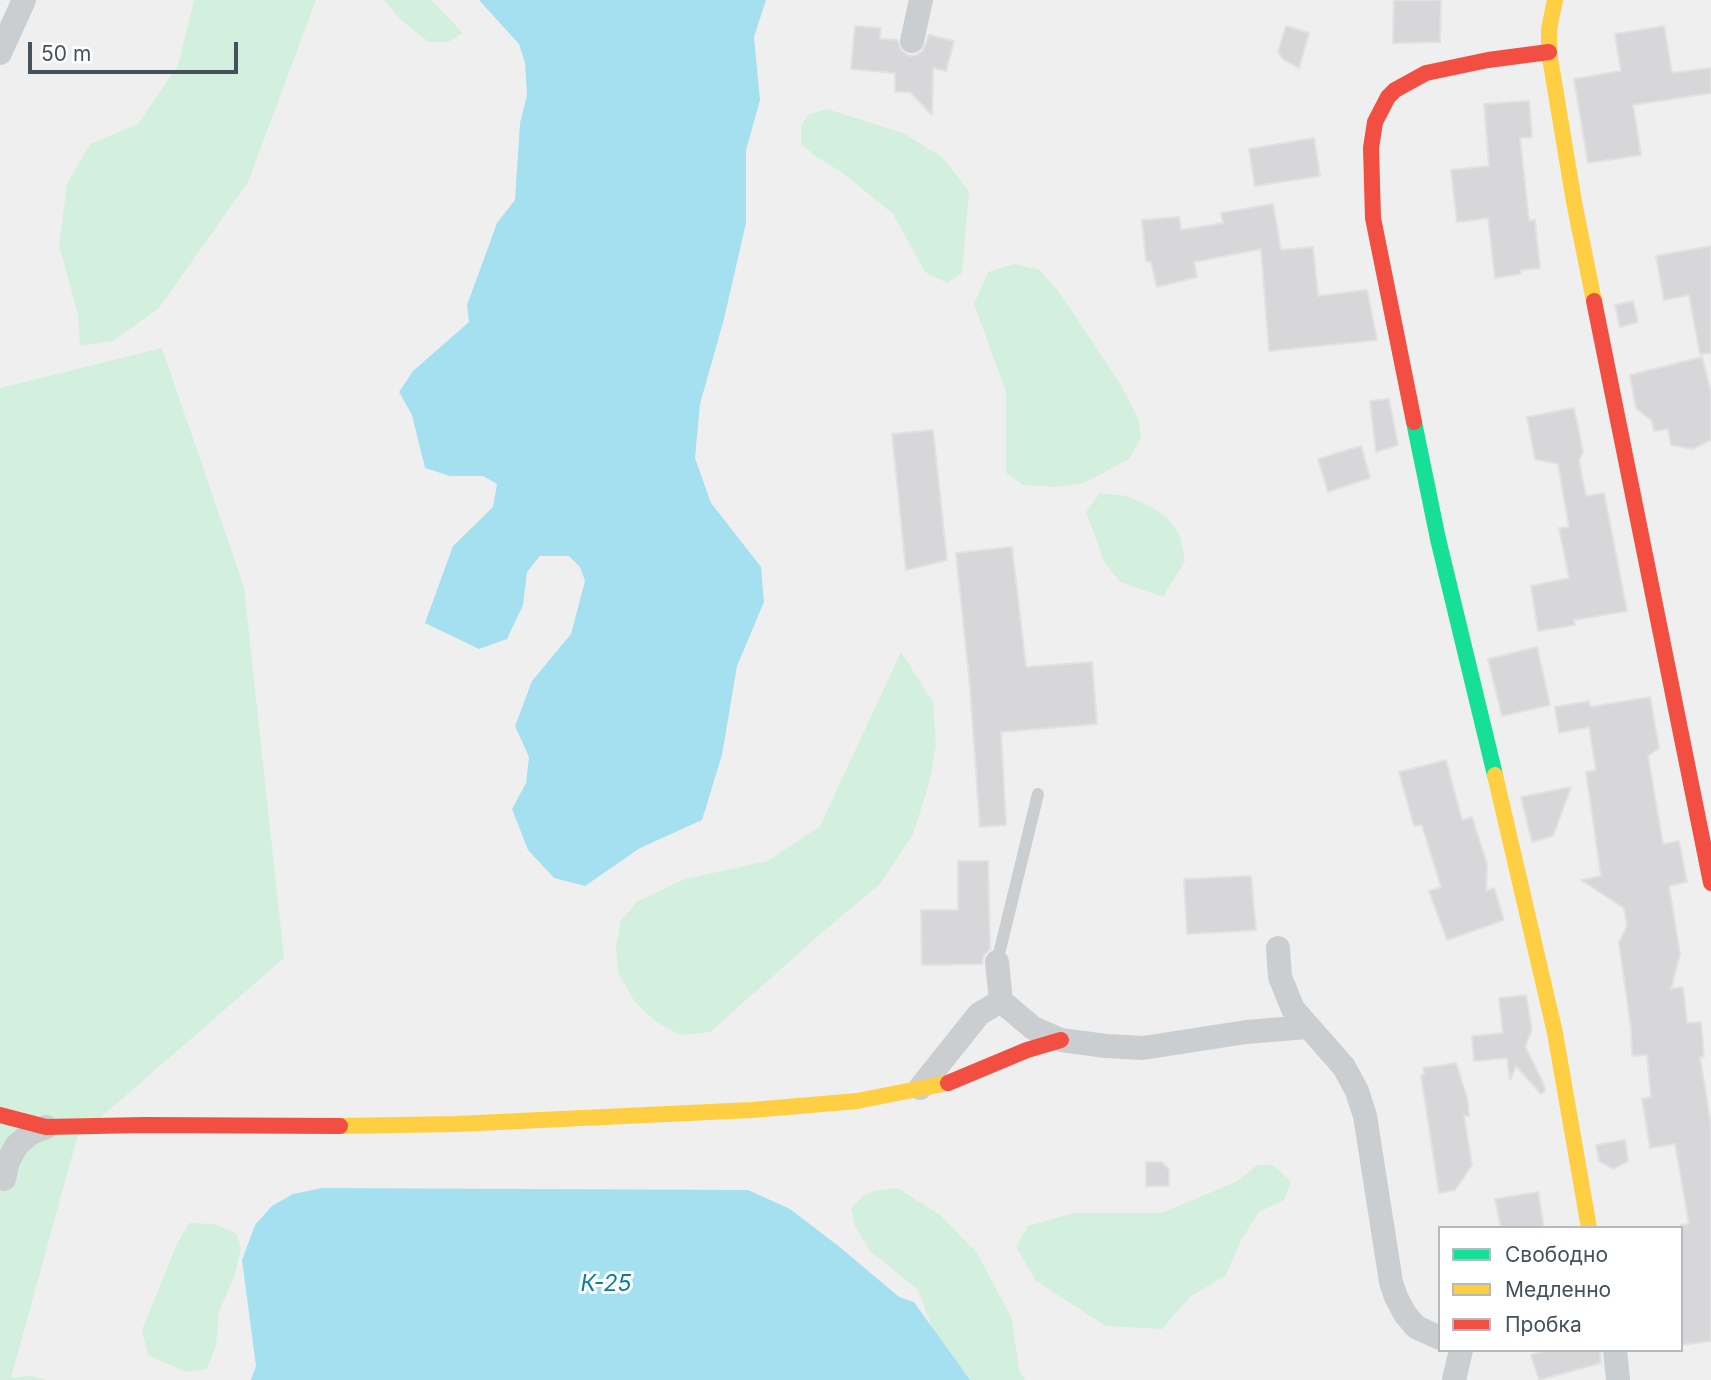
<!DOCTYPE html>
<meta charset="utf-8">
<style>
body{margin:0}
#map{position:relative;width:1711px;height:1380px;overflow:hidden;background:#f0efef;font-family:Inter,sans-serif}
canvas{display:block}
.legend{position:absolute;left:1438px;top:1226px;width:245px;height:126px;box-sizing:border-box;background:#fff;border:2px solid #b5babe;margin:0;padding:9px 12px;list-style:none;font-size:21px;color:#45525c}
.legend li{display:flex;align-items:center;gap:14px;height:35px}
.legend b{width:35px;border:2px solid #b5babe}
.scale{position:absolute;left:28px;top:42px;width:210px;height:32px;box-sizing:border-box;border:4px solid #45525c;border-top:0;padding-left:9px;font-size:21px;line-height:24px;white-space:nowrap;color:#45525c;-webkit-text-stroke:5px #fff;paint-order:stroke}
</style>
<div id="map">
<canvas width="1711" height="1380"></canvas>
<ul class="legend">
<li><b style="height:9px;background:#16e098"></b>Свободно</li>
<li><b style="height:9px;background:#ffcf43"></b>Медленно</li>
<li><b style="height:9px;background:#f24e42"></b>Пробка</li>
</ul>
<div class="scale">50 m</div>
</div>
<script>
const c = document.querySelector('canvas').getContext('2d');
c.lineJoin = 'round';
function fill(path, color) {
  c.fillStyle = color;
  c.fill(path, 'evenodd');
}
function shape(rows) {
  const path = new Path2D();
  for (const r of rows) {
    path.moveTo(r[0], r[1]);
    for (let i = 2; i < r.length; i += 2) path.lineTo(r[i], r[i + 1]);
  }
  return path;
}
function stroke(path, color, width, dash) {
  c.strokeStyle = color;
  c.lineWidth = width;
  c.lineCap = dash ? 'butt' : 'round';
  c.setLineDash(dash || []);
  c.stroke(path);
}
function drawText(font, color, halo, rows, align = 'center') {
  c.font = font + ' Inter,sans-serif';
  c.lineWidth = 6;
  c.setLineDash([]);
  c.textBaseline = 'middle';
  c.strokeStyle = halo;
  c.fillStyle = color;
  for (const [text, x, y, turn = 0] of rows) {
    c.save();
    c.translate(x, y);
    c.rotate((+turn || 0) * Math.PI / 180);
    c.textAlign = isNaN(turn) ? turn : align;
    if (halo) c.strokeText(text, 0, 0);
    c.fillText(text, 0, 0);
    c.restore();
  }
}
const green = shape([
 [194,0,316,0,248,182,159,308,113,341,80,346,78,315,59,245,67,184,90,144,138,124,178,65],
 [384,0,431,0,463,33,448,42,429,42,402,21],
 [827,109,903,133,942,157,969,191,962,273,947,283,925,272,893,214,843,173,818,158,801,144,801,125,808,115],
 [1014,264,1040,270,1062,296,1121,385,1138,418,1141,438,1129,459,1084,483,1057,487,1023,485,1006,473,1006,392,974,304,988,272],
 [162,348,244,587,284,958,77,1138,11,1378,29,1376,48,1380,0,1380,0,388],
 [1100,493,1127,496,1151,507,1168,518,1180,536,1185,561,1163,597,1121,582,1105,564,1086,512],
 [901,652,933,702,936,746,929,784,913,834,880,884,825,930,710,1032,680,1035,655,1021,635,1002,618,973,616,947,621,920,638,901,685,879,768,861,820,826],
 [1257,1165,1272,1165,1291,1181,1284,1200,1259,1212,1240,1242,1226,1275,1190,1297,1162,1329,1106,1326,1036,1281,1016,1247,1028,1226,1073,1213,1161,1213,1236,1182],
 [897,1188,939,1214,977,1253,1012,1319,1019,1370,1025,1380,970,1380,935,1335,918,1290,869,1250,855,1226,851,1208,863,1196,874,1191],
 [189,1223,214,1224,237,1234,241,1248,235,1274,219,1312,216,1345,207,1369,186,1372,148,1355,142,1330,176,1246]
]);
const water = shape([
 [479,0,766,0,754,37,760,100,746,150,746,223,724,319,700,404,695,458,711,503,761,567,764,602,737,666,722,755,702,820,640,848,585,886,554,878,528,850,512,809,526,783,529,757,515,726,532,681,571,634,585,581,580,567,569,556,540,556,527,572,523,605,507,639,479,649,425,623,453,546,493,507,497,484,483,476,450,476,425,468,412,415,399,392,413,371,469,322,467,305,481,267,497,223,515,200,520,123,527,95,525,63,519,44],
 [322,1188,748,1190,790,1209,841,1248,899,1297,914,1302,970,1380,251,1380,256,1366,242,1260,255,1225,272,1206,293,1194]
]);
const building = shape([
 [1394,0,1441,0,1440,42,1393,43,1394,0],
 [855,26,881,28,880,39,897,40,902,51,909,56,917,55,923,50,929,35,954,41,946,71,933,68,932,115,910,92,895,92,895,73,851,69,855,26],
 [1286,26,1309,33,1299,68,1283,59,1278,52,1286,26],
 [1664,26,1672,73,1711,68,1711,93,1633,105,1641,155,1588,163,1574,79,1621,71,1615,34,1664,26],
 [1529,101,1532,137,1520,138,1529,221,1535,220,1540,268,1521,270,1521,274,1495,278,1488,218,1457,222,1451,170,1489,166,1484,104,1529,101],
 [1314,138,1320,176,1255,186,1249,149,1314,138],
 [1273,204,1281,250,1313,247,1318,296,1367,290,1377,340,1269,351,1261,249,1194,262,1197,277,1157,287,1151,262,1146,261,1142,220,1179,217,1181,230,1223,223,1221,213,1273,204],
 [1711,246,1711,353,1700,354,1689,295,1664,300,1656,256,1711,246],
 [1633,301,1638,322,1620,327,1615,305,1633,301],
 [1702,357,1711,392,1711,440,1693,449,1671,445,1668,429,1654,431,1652,421,1636,408,1630,375,1702,357],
 [1389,399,1398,445,1376,452,1370,401,1389,399],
 [1574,408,1583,451,1579,461,1586,496,1604,493,1627,611,1574,620,1575,625,1538,631,1531,586,1569,578,1559,528,1569,527,1558,464,1535,459,1527,417,1574,408],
 [933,430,947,560,906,570,892,434,933,430],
 [1361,446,1370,478,1328,492,1318,459,1361,446],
 [1012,547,1026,667,1092,662,1097,724,1001,732,1006,825,980,827,970,687,956,553,1012,547],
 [1537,647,1550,705,1502,716,1488,659,1537,647],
 [1650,697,1659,748,1648,756,1663,844,1679,841,1687,882,1669,886,1680,954,1671,989,1683,987,1687,1023,1701,1022,1704,1057,1700,1057,1711,1125,1711,1341,1681,1345,1681,1225,1689,1224,1675,1144,1650,1148,1642,1099,1651,1097,1647,1055,1632,1056,1631,1028,1619,943,1627,926,1624,908,1581,880,1601,876,1586,772,1596,770,1589,727,1559,733,1555,707,1589,701,1590,707,1650,697],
 [1446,760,1462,820,1472,817,1487,864,1486,891,1494,888,1504,920,1447,940,1429,891,1441,887,1422,825,1414,826,1399,772,1446,760],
 [1571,787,1553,836,1532,842,1521,797,1571,787],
 [958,861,988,861,990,949,984,955,982,964,922,965,921,910,958,910,958,861],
 [1251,876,1256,930,1187,934,1184,879,1251,876],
 [1526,995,1532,1030,1525,1046,1544,1085,1545,1091,1541,1094,1516,1066,1510,1080,1507,1058,1474,1061,1472,1036,1503,1033,1499,998,1526,995],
 [1456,1063,1468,1101,1469,1116,1464,1116,1472,1165,1455,1190,1439,1193,1421,1075,1424,1075,1423,1068,1456,1063],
 [1625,1140,1628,1161,1614,1169,1599,1161,1596,1145,1625,1140],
 [1146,1162,1162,1162,1169,1170,1169,1186,1146,1186,1146,1162],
 [1538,1192,1544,1228,1501,1228,1495,1199,1538,1192],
 [1547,1350,1600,1350,1601,1363,1539,1380,1531,1355,1547,1350]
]);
const lane = shape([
 [997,962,1038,794]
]);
const street = shape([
 [912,41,921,0],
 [0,53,24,0],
 [1278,948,1280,977,1293,1009,1344,1067,1357,1091,1365,1116,1391,1282,1396,1297,1405,1314,1416,1327,1440,1338],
 [997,962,1001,1001,1033,1028,1061,1040,1106,1046,1143,1048,1246,1032,1307,1027],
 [920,1088,979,1014,1001,1001],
 [4,1179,8,1161,17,1145,31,1133,46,1127],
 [1615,1350,1618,1380],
 [1454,1380,1461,1350]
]);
const fast = shape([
 [1414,422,1438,539,1495,775]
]);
const slow = shape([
 [1555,0,1549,29,1549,52,1574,202,1594,301],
 [1495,775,1555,1033,1589,1228],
 [340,1126,456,1124,752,1110,857,1101,948,1083]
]);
const jam = shape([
 [1594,301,1711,883],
 [1414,422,1373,218,1371,148,1375,122,1388,97,1395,90,1426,73,1488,60,1549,52],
 [948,1083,1027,1050,1061,1040],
 [0,1115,46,1127,144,1125,340,1126]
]);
const waterNames = [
 ["К-25",606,1284]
];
fill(green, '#d2f0dd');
fill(water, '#a5e0f0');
fill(building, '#d7d7d9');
stroke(building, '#e1e1e2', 2);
stroke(lane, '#cbced0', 12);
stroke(street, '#cbced0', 24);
stroke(fast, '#16e098', 16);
stroke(slow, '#ffcf43', 16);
stroke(jam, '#f24e42', 16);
drawText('italic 23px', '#07819f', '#fff', waterNames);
</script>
